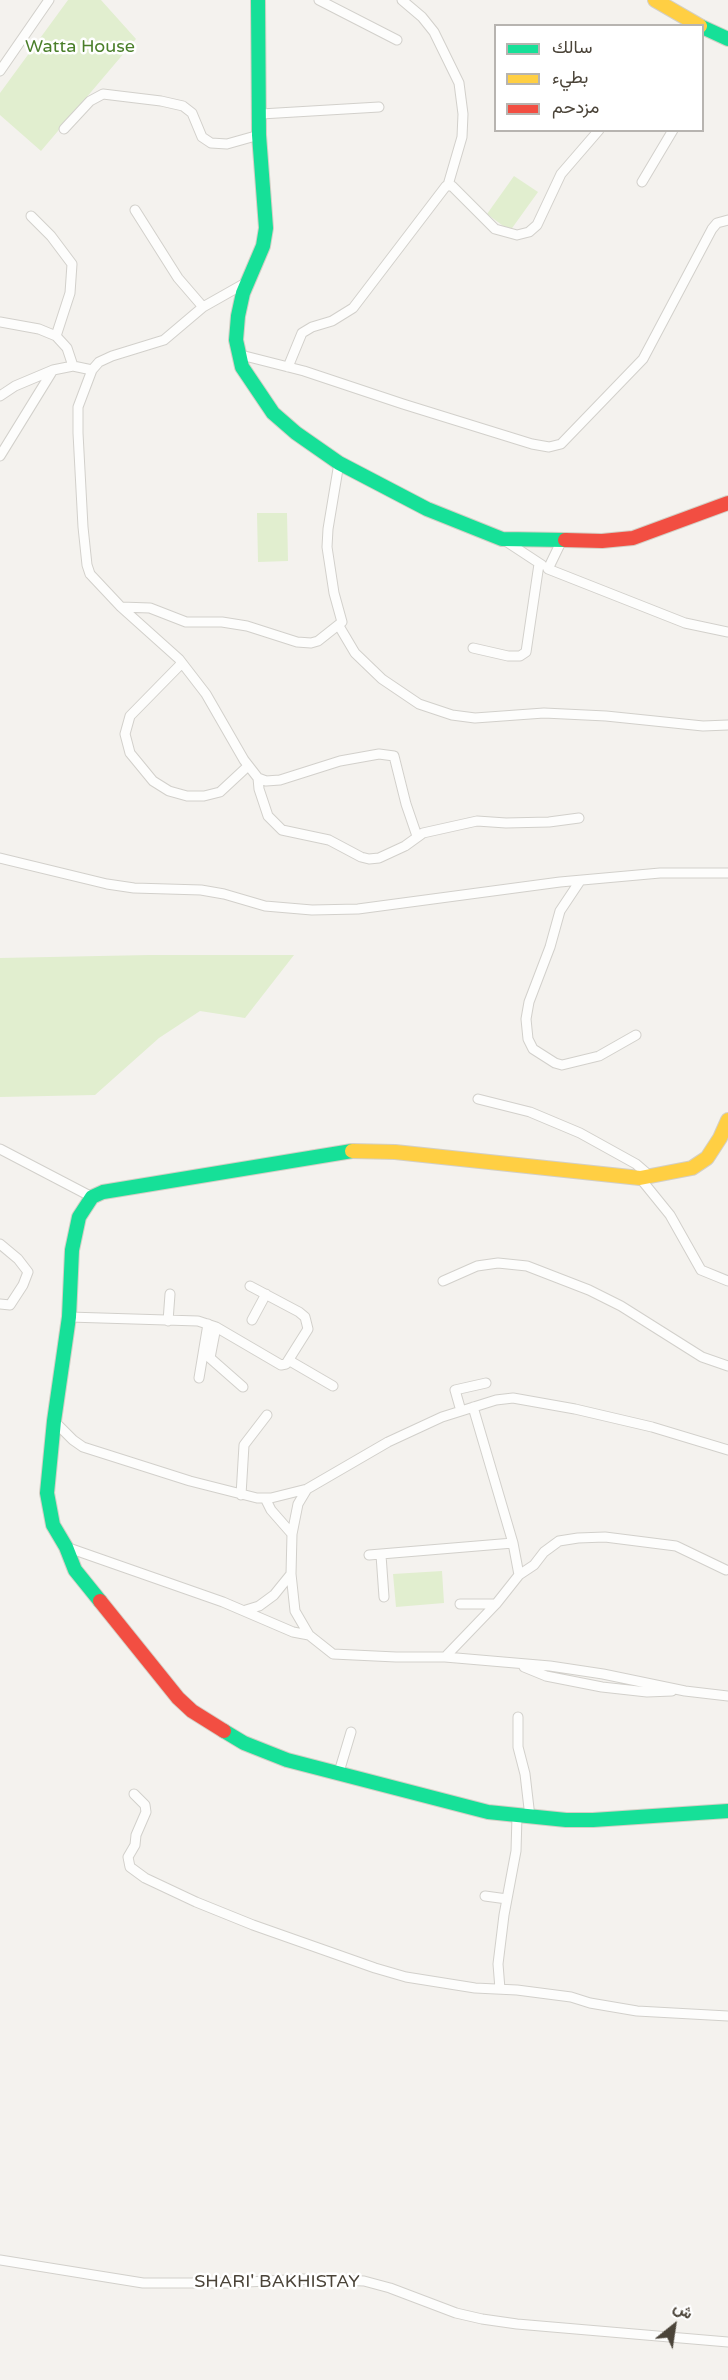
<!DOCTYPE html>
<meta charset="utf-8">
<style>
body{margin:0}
#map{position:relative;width:728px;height:2380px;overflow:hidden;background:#f4f2ee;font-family:"Varela Round",Vazirmatn,sans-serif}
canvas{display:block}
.legend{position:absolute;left:494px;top:24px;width:210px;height:108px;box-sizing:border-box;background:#fff;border:2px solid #b7b4b0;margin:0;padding:8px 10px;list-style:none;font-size:18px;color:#4b4439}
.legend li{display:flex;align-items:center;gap:12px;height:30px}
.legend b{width:30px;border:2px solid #b7b4b0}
.north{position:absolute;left:644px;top:2296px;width:60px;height:60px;-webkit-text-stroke:4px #fff;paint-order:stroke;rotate:30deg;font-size:16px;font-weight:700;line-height:24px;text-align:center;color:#4b4439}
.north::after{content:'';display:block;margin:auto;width:21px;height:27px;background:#4b4439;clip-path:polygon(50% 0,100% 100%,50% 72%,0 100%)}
</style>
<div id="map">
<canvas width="728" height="2380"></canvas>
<ul class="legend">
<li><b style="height:8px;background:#16e098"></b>سالك</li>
<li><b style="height:8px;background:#ffcf43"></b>بطيء</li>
<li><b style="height:8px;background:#f24e42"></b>مزدحم</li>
</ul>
<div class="north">ش</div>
</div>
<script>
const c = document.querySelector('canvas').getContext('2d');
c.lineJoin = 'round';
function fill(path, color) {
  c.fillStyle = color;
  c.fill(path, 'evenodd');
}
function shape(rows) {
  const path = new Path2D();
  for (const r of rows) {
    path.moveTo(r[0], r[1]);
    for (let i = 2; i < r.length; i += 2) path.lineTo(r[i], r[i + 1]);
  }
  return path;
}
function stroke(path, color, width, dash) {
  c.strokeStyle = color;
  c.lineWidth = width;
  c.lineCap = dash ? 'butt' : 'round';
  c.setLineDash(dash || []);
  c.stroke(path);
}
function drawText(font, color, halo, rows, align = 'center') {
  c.font = font + ' "Varela Round",sans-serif';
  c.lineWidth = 5;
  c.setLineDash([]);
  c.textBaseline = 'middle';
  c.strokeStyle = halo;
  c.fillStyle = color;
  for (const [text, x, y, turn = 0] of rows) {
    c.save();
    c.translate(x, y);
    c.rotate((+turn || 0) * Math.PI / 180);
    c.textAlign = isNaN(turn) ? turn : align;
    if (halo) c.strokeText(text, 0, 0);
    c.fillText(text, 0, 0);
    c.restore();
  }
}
const green = shape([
 [68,0,101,0,136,39,41,151,0,115,0,93],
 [514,176,538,192,510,231,487,214],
 [257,513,287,513,288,561,258,562],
 [149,955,294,955,245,1018,200,1011,159,1038,95,1095,0,1097,0,958],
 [442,1571,444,1603,396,1607,393,1574]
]);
const street = shape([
 [319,0,397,40],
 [402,0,422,17,434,32,459,83,463,114,462,137,448,185],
 [0,71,49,0],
 [261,114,379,107],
 [64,129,90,101,103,94,161,101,183,106,192,113,202,137,211,143,227,144,259,135],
 [642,182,673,130],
 [135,210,178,278,203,307],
 [31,216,51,236,72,264,70,293,56,336],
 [249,281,203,307,164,340,112,356,99,362,92,370,78,407,78,433,83,527,87,565,90,574,121,607,150,608,186,622,222,622,247,626,297,642,311,643,318,641,342,622,334,593,327,547,328,529,339,463],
 [0,322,39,329,56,336,67,348,73,366],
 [237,354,304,371,403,404,532,444,549,447,561,444,643,359,712,229,717,223,728,220],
 [288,367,302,333,312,327,332,321,353,308,446,186,452,186,495,229,517,235,529,232,537,225,561,174,599,130],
 [0,396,15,386,53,370,73,366,92,370],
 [0,456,53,370],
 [504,540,542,565],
 [562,540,548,569,685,623,728,632],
 [121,607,179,659,206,694,244,760,258,778,259,789,268,816,282,830,329,840,361,857,369,859,379,858,405,846,423,833,477,821,506,823,549,822,579,818],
 [339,626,355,653,382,679,419,704,452,715,475,718,544,713,606,716,703,726,728,725],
 [473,648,508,656,520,656,526,652,539,564],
 [182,663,130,716,125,734,130,753,153,781,169,791,187,796,204,796,220,792,248,766],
 [258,778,266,781,280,780,340,761,379,754,394,756,406,804,417,836],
 [0,858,107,884,134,888,201,890,224,894,265,906,312,910,358,909,560,882,660,873,728,873],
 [580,881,560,911,550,947,529,1002,526,1019,528,1039,533,1049,555,1063,562,1065,599,1056,636,1035],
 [478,1099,530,1112,580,1133,636,1164,651,1177],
 [0,1149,92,1197],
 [640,1178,670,1215,701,1270,728,1281],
 [0,1244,18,1259,28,1272,23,1285,10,1305,0,1304],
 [443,1281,477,1266,498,1263,527,1266,589,1290,621,1306,702,1357,728,1366],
 [69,1317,198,1321,216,1327,281,1365,286,1364,308,1329,305,1317,299,1312,250,1286],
 [252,1320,266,1294],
 [168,1321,170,1294],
 [216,1327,210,1358,243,1387],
 [290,1361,333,1386],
 [199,1378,208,1324],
 [461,1411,455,1390,486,1383],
 [54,1421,73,1440,83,1447,190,1481,257,1498,271,1498,307,1489,388,1442,442,1417,496,1400,513,1398,575,1409,652,1427,728,1450],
 [241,1495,244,1445,267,1415],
 [265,1498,271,1510,292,1534],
 [66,1547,223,1602,293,1632,309,1635,333,1654,396,1657,445,1657,550,1666,603,1674,685,1691,728,1696],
 [369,1555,513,1543],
 [381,1555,384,1597],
 [291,1574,295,1611,309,1635],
 [519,1575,534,1565,544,1552,559,1541,578,1538,605,1537,676,1546,726,1570],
 [460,1604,496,1604],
 [246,1610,259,1606,274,1595,291,1574,292,1534,298,1504,307,1489],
 [445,1657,496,1604,519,1575,513,1543,473,1407],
 [524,1667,546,1676,602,1687,647,1692,672,1691],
 [518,1717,518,1747,525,1774,530,1817],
 [339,1772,351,1732],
 [134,1794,145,1805,146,1812,136,1835,135,1845,128,1857,130,1867,145,1878,196,1902,253,1925,375,1968,406,1977,475,1988,517,1990,571,1997,590,2003,637,2011,728,2016],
 [485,1896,507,1899],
 [500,1989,498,1964,504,1915,516,1851,517,1816],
 [0,2260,143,2283,228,2283,304,2279,364,2281,390,2288,456,2313,482,2319,517,2324,728,2342]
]);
const fast = shape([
 [258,0,259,135,266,228,263,246,243,293,238,316,236,340,242,367,273,413,296,433,339,463,427,509,502,539,565,540],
 [702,27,728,39],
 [100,1601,75,1570,66,1547,53,1525,47,1493,54,1421,69,1317,72,1250,79,1217,92,1197,103,1192,352,1151],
 [224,1731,244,1743,287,1760,488,1812,566,1820,593,1820,728,1811]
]);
const slow = shape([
 [655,0,700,26],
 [352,1151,395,1152,640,1178,692,1168,707,1158,720,1138,728,1120]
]);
const jam = shape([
 [565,540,602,541,633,538,728,503],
 [100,1601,178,1698,192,1711,224,1731]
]);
const parkNames = [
 ["Watta House",80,47]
];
const streetNames = [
 ["SHARI' BAKHISTAY",277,2282]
];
fill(green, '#e1eecf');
stroke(street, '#d2d0cb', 11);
stroke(fast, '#d3cfc5', 16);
stroke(slow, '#d3cfc5', 16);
stroke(jam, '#d3cfc5', 16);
stroke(street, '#fdfdfc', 9);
stroke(fast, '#16e098', 14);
stroke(slow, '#ffcf43', 14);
stroke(jam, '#f24e42', 14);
drawText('18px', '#4a7f2a', '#fff', parkNames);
drawText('18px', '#4b4439', '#fff', streetNames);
</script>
